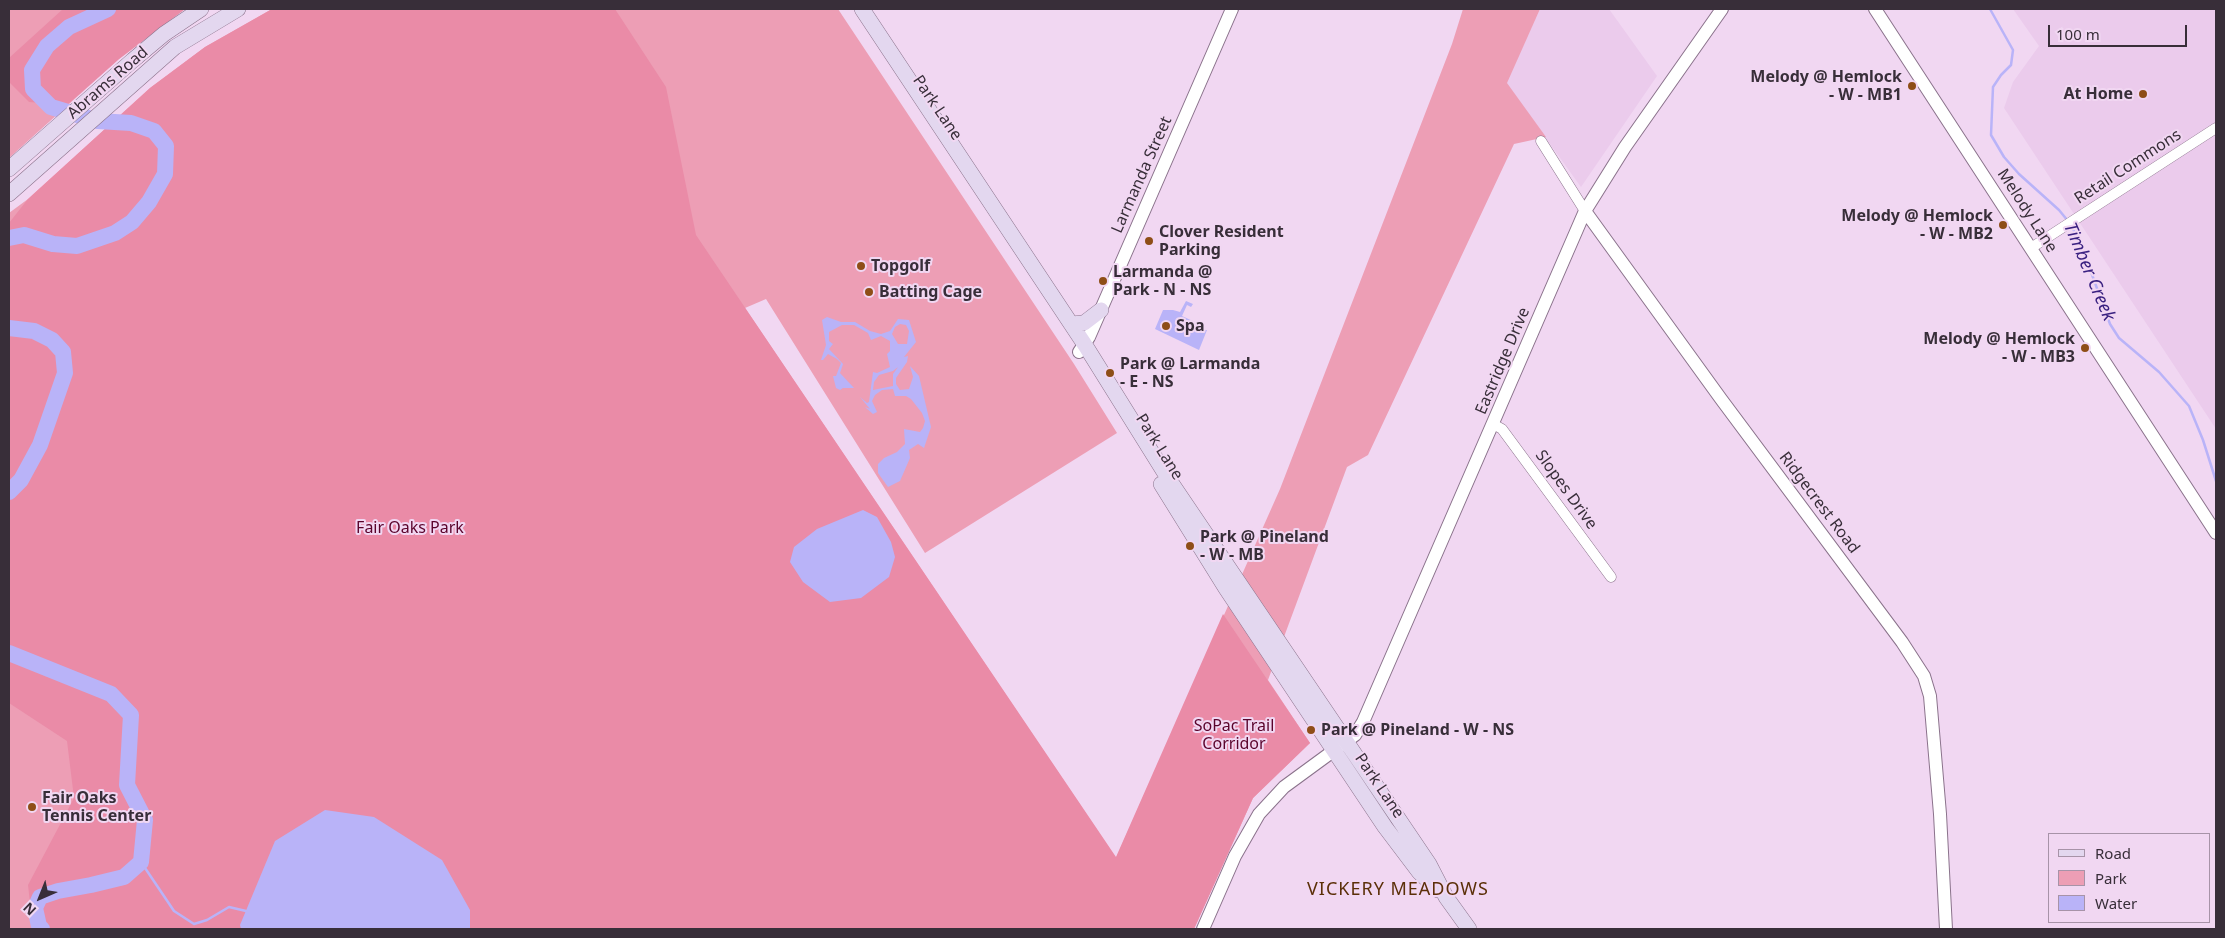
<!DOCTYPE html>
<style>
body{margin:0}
#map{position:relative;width:2225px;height:938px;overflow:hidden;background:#f1d7f2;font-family:"Noto Sans",sans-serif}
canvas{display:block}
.frame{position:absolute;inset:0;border:10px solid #382e39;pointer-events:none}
.legend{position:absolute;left:2048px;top:833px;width:162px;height:90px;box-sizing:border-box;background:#f1d7f2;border:1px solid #a793a8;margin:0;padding:6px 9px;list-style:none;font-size:15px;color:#382e39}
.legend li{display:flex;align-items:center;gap:10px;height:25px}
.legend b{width:25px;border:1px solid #a793a8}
.north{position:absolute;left:15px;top:873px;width:50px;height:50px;-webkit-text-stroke:4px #f1d7f2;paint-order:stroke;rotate:224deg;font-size:14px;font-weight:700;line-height:20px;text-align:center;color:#382e39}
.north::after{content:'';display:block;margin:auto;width:18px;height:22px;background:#382e39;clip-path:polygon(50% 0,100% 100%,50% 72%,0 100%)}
.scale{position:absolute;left:2048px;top:25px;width:139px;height:22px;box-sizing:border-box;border:2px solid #382e39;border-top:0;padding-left:6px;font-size:15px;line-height:18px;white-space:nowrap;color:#382e39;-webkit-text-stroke:4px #f1d7f2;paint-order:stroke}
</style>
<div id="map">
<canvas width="2225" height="938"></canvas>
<div class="frame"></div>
<ul class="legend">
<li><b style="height:6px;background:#e3d7ef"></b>Road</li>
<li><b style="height:14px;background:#ed9eb5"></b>Park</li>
<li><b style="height:14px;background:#b9b3f8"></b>Water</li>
</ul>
<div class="north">N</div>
<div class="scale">100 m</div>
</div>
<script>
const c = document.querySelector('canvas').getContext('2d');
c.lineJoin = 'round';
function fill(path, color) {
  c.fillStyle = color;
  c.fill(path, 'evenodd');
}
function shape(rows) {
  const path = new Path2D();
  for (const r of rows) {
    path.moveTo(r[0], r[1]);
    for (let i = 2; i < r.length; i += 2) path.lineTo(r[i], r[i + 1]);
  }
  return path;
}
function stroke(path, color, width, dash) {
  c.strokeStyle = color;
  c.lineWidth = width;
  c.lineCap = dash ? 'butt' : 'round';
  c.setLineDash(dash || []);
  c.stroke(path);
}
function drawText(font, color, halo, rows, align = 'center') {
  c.font = font + ' "Noto Sans",sans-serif';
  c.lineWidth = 4;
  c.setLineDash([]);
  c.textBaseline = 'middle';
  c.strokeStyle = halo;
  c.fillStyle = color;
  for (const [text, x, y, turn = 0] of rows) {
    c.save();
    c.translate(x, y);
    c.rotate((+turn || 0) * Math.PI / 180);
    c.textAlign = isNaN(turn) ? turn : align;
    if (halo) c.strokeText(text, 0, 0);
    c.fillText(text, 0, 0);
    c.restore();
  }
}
const built = shape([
 [1540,9,1609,9,1657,76,1581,187,1506,83],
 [2013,9,2216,9,2216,429,2004,108,2013,82,2039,46]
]);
const green = shape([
 [9,9,185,9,119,59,9,158],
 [272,9,838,9,1074,364,1117,433,925,553,766,299,745,308,1116,858,1280,489,1452,44,1463,9,1540,9,1507,83,1546,137,1514,144,1368,455,1347,467,1268,680,1310,743,1253,798,1194,929,9,929,9,213,28,199,150,88,205,47]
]);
const forest = shape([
 [63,9,185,9,119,59,67,105,29,102,9,82,9,58],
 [272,9,615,9,666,87,696,235,1116,857,1223,614,1310,743,1253,798,1194,929,33,929,28,885,74,798,67,741,9,703,9,223,28,199,150,88,205,47]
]);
const water = shape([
 [1186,301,1193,304,1191,307,1187,305,1182,316,1197,323,1200,330,1207,330,1199,350,1155,329,1163,310,1173,310,1180,312],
 [827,317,841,322,855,322,870,331,881,334,890,331,898,319,909,320,916,342,904,357,908,356,907,362,896,378,896,384,900,390,909,389,913,377,910,366,919,376,931,427,924,448,918,444,909,450,910,458,900,481,888,487,878,473,878,464,884,458,897,452,905,444,904,429,920,432,923,428,925,421,922,413,911,399,906,396,895,396,893,389,882,390,875,395,872,401,877,412,873,414,865,407,870,409,860,397,867,403,869,402,873,372,877,373,890,367,887,354,890,351,890,341,881,336,871,340,868,333,854,325,842,325,829,332,829,341,833,344,829,349,843,364,840,373,854,388,843,388,840,390,836,388,833,376,836,376,841,363,837,359,828,354,823,360,821,360,826,345,822,320],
 [900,324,906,325,909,331,907,344,898,344,892,334,895,327],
 [898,367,893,374,893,386,873,390,874,382,879,375,893,371],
 [863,510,877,517,891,542,895,557,889,577,861,598,830,602,803,582,790,562,794,547,817,529],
 [325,810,374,817,442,860,470,910,470,929,241,929,240,925,275,841]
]);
const stream = shape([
 [1990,9,2013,50,2011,65,2001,75,1993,87,1991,135,2004,157,2019,174,2059,210,2068,221],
 [2071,225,2083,250,2110,324,2119,338,2159,372,2189,406,2203,440,2216,481],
 [141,862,174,911,194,924,207,920,229,907,246,911]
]);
const river = shape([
 [9,238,24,235,53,244,77,246,115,233,132,222,149,202,165,174,166,146,154,131,131,123,98,121,51,107,33,89,32,70,47,46,69,27,108,9],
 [9,328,34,331,52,340,63,352,65,373,40,445,21,480,9,492],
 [9,653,111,694,131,715,127,785,145,820,141,862,124,877,91,885,58,891,40,897,35,908,39,926,42,929]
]);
const minor = shape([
 [1541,141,1585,211],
 [2031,248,2216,128],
 [1493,424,1502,429,1611,577]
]);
const tertiary = shape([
 [1875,9,2216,533],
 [1585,211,1721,399,1902,642,1924,676,1930,696,1940,814,1946,929],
 [1079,352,1089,337,1232,9],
 [1203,929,1235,856,1259,814,1284,787,1355,735,1363,722,1585,211,1625,147,1722,9]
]);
const secondary = shape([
 [862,9,1085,345,1166,475,1429,864,1446,897,1469,929],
 [9,169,133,60,164,34,201,9],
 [9,194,175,47,238,9],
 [1071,324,1084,323,1101,310],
 [1161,484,1225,587,1385,827,1419,872,1438,890]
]);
const markers = [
 [1912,86,5,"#8e4e17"],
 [2143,94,5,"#8e4e17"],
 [2003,225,5,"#8e4e17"],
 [1149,241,5,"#8e4e17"],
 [861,266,5,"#8e4e17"],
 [1103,281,5,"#8e4e17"],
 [869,292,5,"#8e4e17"],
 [1166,326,5,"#8e4e17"],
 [2085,348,5,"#8e4e17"],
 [1110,373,5,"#8e4e17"],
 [1190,546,5,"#8e4e17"],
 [1311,730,5,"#8e4e17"],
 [32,807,5,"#8e4e17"]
];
const poiNames = [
 ["Melody @ Hemlock",1902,77,"right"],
 ["- W - MB1",1902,95,"right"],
 ["At Home",2133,94,"right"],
 ["Melody @ Hemlock",1993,216,"right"],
 ["- W - MB2",1993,234,"right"],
 ["Clover Resident",1159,232],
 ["Parking",1159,250],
 ["Topgolf",871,266],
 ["Larmanda @",1113,272],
 ["Park - N - NS",1113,290],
 ["Batting Cage",879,292],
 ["Spa",1176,326],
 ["Melody @ Hemlock",2075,339,"right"],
 ["- W - MB3",2075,357,"right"],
 ["Park @ Larmanda",1120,364],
 ["- E - NS",1120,382],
 ["Park @ Pineland",1200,537],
 ["- W - MB",1200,555],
 ["Park @ Pineland - W - NS",1321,730],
 ["Fair Oaks",42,798],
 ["Tennis Center",42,816]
];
const streetNames = [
 ["Abrams Road",108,83,-41],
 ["Park Lane",937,108,56],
 ["Retail Commons",2128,167,-33],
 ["Larmanda Street",1142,175,-66],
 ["Melody Lane",2027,211,57],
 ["Eastridge Drive",1503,361,-67],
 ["Park Lane",1159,447,58],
 ["Slopes Drive",1566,490,54],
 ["Ridgecrest Road",1819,503,53],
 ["Park Lane",1379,786,56]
];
const parkNames = [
 ["Fair Oaks Park",410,528],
 ["SoPac Trail",1234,726],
 ["Corridor",1234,744]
];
const waterNames = [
 ["Timber Creek",2089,272,67]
];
const neighbourhoodNames = [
 ["VICKERY MEADOWS",1398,890]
];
fill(built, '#ebcbec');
fill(green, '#ed9eb5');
fill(forest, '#ea8ba7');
fill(water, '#b9b3f8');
stroke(stream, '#b9b3f8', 2.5);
stroke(river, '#b9b3f8', 16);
stroke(minor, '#8a728b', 11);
stroke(tertiary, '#8a728b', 14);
stroke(secondary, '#8a728b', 16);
stroke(minor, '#fff', 10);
stroke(tertiary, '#fff', 12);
stroke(secondary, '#e3d7ef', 15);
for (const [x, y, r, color] of markers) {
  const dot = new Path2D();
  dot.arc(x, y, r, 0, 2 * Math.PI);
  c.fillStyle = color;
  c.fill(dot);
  stroke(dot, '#f1d7f2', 2);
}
drawText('bold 16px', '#382e39', '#f1d7f2', poiNames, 'left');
drawText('16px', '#382e39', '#f1d7f2', streetNames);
drawText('16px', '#5a032b', '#f1d7f2', parkNames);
drawText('italic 18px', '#3a2181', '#f1d7f2', waterNames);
c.letterSpacing = '1px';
drawText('18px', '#5b2f08', '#f1d7f2', neighbourhoodNames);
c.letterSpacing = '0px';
</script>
